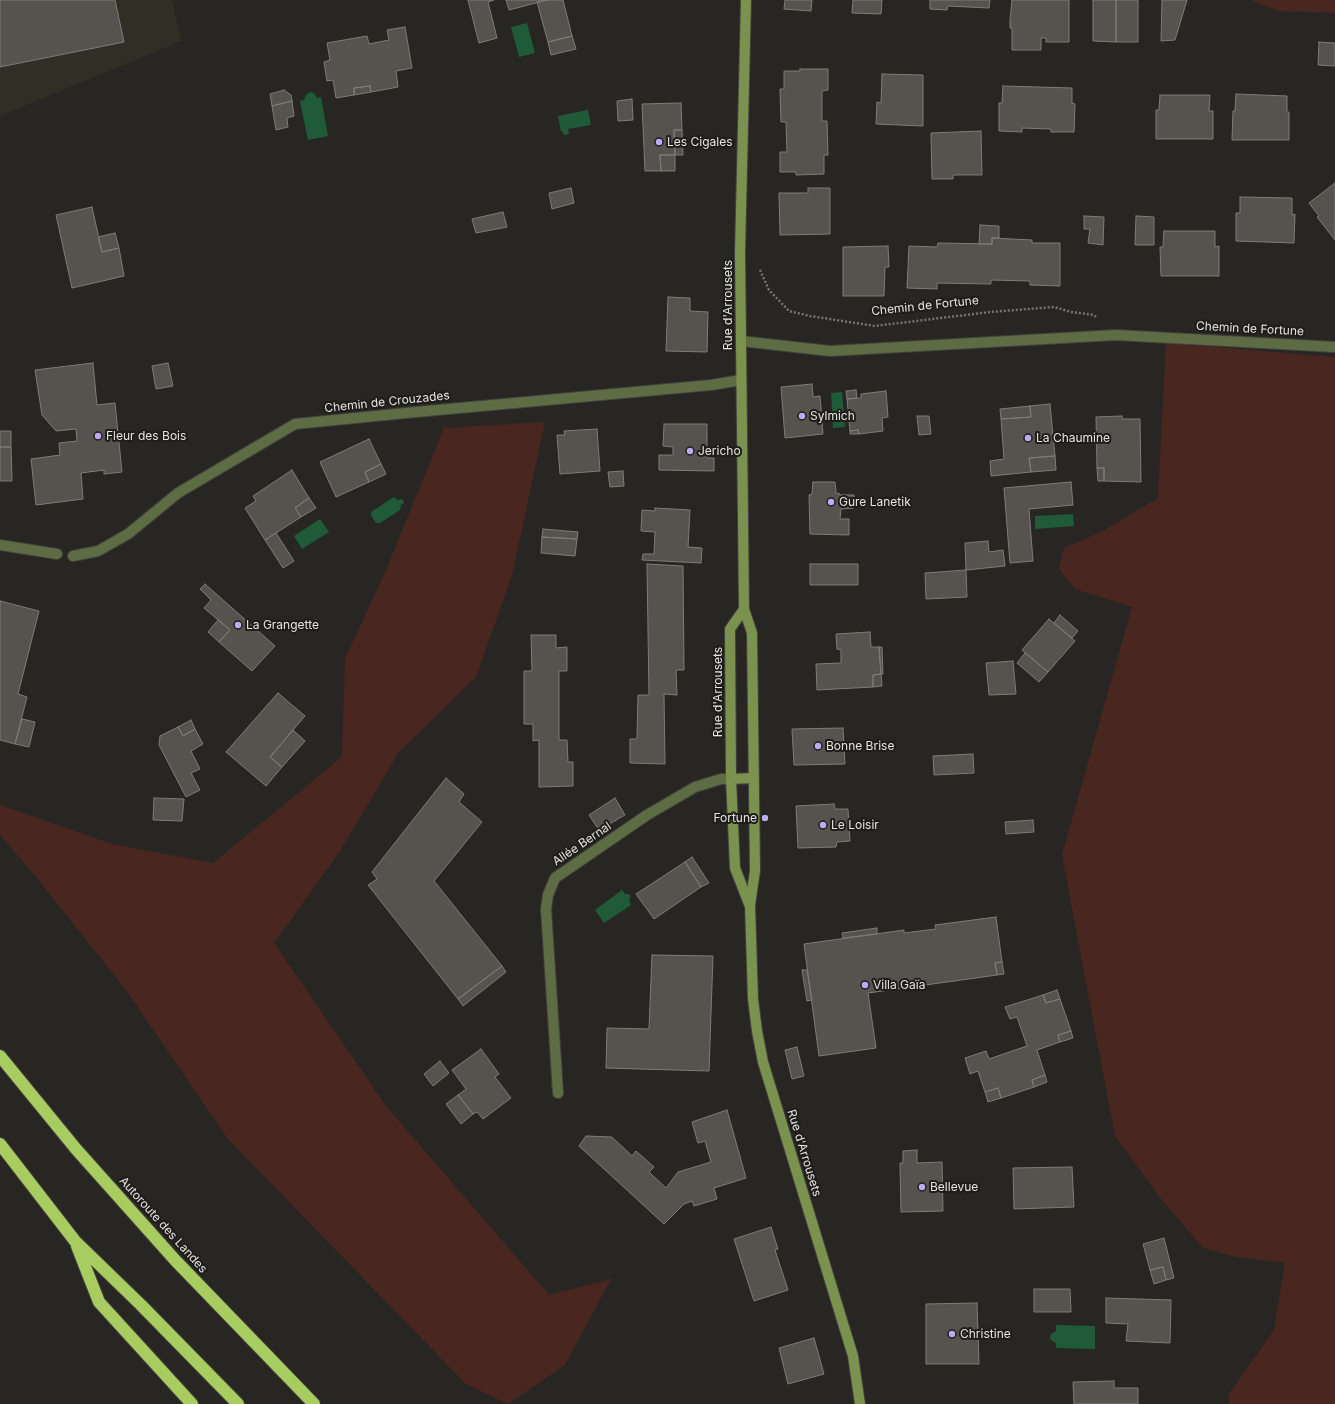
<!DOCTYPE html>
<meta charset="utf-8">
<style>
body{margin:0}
canvas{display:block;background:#282623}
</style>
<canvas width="1335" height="1404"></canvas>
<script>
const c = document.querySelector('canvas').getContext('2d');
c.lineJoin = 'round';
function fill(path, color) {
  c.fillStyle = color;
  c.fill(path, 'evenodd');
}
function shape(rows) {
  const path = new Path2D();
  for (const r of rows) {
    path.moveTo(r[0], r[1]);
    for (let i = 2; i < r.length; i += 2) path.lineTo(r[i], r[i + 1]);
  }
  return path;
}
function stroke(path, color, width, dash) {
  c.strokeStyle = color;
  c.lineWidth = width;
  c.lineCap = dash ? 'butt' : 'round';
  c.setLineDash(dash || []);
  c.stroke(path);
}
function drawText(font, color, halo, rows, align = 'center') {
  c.font = font + ' Inter,sans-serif';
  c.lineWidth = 4;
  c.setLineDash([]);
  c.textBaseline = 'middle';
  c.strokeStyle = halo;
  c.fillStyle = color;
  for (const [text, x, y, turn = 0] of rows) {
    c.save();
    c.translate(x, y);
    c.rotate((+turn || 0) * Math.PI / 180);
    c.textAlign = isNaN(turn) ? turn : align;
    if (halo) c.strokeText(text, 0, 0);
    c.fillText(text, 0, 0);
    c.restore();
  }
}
const built = shape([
 [0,0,172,0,181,41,2,115,0,119]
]);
const green = shape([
 [1251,0,1335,0,1335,13,1279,11],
 [1166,343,1335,357,1335,1404,1229,1404,1228,1395,1274,1330,1285,1263,1236,1257,1203,1248,1158,1195,1115,1136,1062,855,1132,607,1075,589,1059,569,1064,548,1103,531,1158,498],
 [545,422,512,575,476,677,399,752,340,851,274,943,386,1106,549,1295,611,1279,565,1365,508,1404,466,1384,228,1139,126,990,32,872,0,835,0,805,112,844,213,863,342,757,345,659,386,570,444,428]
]);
const water = shape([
 [527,23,535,53,519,57,511,27],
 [310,92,314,93,317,98,321,97,328,136,308,140,300,101,304,100,306,95],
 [588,110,591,125,568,129,569,134,564,135,562,131,561,131,558,116],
 [842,392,845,427,833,428,831,393],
 [394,497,398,500,401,499,403,500,404,503,401,505,400,510,380,523,376,523,371,515,371,512],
 [1073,514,1074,526,1035,529,1035,516],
 [320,519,329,532,302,549,294,536],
 [622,890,625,894,628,894,630,895,630,899,629,901,631,905,604,923,595,910],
 [1056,1325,1095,1326,1095,1349,1056,1348,1056,1343,1052,1341,1050,1338,1051,1334,1056,1331]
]);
const building = shape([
 [0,0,115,0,124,42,0,67,0,0],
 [468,0,494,0,488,2,497,38,479,43,468,0],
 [506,0,547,0,509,10,506,0],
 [547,0,563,0,572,36,548,42,537,2,547,0],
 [785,0,812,0,811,11,784,9,785,0],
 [853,0,882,0,881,14,852,13,853,0],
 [930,0,990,0,989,8,948,6,947,10,930,9,930,0],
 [1012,0,1069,0,1069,42,1046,42,1046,38,1041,38,1041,50,1012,50,1012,28,1010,28,1010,20,1012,0],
 [1093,0,1116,0,1116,42,1093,41,1093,0],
 [1116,0,1138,0,1138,42,1116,42,1116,0],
 [1162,0,1187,0,1175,40,1161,41,1162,0],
 [405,27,412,68,396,71,398,87,371,92,370,86,354,88,354,95,336,98,333,80,327,81,324,62,330,60,327,43,367,36,369,44,389,40,387,30,405,27],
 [572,36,576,49,551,55,548,42,572,36],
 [1319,42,1335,43,1335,66,1318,65,1319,42],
 [800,69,828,69,828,90,822,91,822,121,827,121,828,155,824,155,824,174,796,175,796,172,780,172,780,152,787,152,786,122,781,122,780,89,784,89,784,71,800,71,800,69],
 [882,74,923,75,923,126,876,124,877,102,881,103,882,74],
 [370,86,371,92,354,95,354,88,370,86],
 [1003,86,1072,88,1072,103,1075,104,1074,132,1051,132,1051,129,1022,128,1022,132,999,131,999,103,1002,103,1003,86],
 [284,90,291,95,292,101,272,106,270,94,284,90],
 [1236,94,1287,96,1287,112,1289,112,1289,140,1232,140,1233,111,1235,111,1236,94],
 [1160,95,1210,95,1209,111,1213,111,1213,139,1156,139,1156,110,1159,110,1160,95],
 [632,99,633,120,618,121,617,101,632,99],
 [292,101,294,116,287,118,288,127,276,130,272,106,292,101],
 [681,103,682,130,674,130,675,155,660,155,661,171,645,171,642,104,681,103],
 [674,130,682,130,683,155,675,155,674,130],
 [981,131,982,175,953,175,953,179,932,179,931,133,981,131],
 [660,155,675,155,675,171,661,171,660,155],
 [1335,183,1335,240,1317,217,1319,216,1309,203,1335,183],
 [571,188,574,203,552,209,549,193,571,188],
 [808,188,830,188,830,234,780,235,779,193,808,193,808,188],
 [1240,197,1292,198,1292,215,1295,214,1294,243,1236,241,1236,213,1240,213,1240,197],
 [92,207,102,252,119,248,124,276,72,288,56,215,92,207],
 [503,212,507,227,476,233,472,219,503,212],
 [1084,216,1104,217,1103,245,1088,243,1090,229,1084,229,1084,216],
 [1136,216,1154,217,1154,245,1135,245,1136,216],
 [980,225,999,226,999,238,992,238,992,244,979,244,980,225],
 [1164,231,1215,231,1215,247,1219,246,1219,276,1161,276,1160,247,1163,247,1164,231],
 [115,233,119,248,102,252,98,237,115,233],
 [992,238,1032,240,1032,243,1060,243,1060,286,1030,285,1030,281,991,280,991,284,937,283,937,289,907,288,909,246,937,247,938,243,992,244,992,238],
 [888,246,889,267,885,267,884,296,843,296,843,247,888,246],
 [668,297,690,298,690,311,708,312,707,352,666,351,668,297],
 [93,363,97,405,115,403,122,472,104,474,104,470,81,473,83,499,36,505,31,459,60,455,59,443,77,441,76,429,56,431,42,415,35,370,93,363],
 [168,363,173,386,156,389,152,366,168,363],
 [812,384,813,397,820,396,823,434,785,438,781,387,812,384],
 [856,390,857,398,847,399,846,391,856,390],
 [886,391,888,417,882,418,883,431,859,434,858,430,850,431,847,399,861,398,861,394,886,391],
 [1050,404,1055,456,1029,458,1031,472,991,476,990,461,1004,459,1001,419,1031,417,1030,406,1050,404],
 [1030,406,1031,417,1001,419,1000,409,1030,406],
 [917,416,929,416,931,434,919,435,917,416],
 [1122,416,1122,419,1140,419,1141,482,1104,481,1104,468,1097,468,1096,417,1122,416],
 [664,424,707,424,707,458,714,458,714,471,659,470,659,455,673,455,673,447,663,446,664,424],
 [597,429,600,471,560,474,557,435,565,435,564,431,597,429],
 [858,430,859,434,850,434,850,431,858,430],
 [0,431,11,431,11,447,0,447,0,431],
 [369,439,381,464,365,472,369,482,336,497,320,462,369,439],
 [0,447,11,447,12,481,0,481,0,447],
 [1055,456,1056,470,1031,472,1029,458,1055,456],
 [381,464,386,474,369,482,365,472,381,464],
 [1097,468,1104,468,1104,481,1098,481,1097,468],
 [292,470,309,498,295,508,301,517,265,540,245,508,256,501,253,496,292,470],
 [623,471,624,486,610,487,608,472,623,471],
 [813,482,835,482,836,493,840,494,840,495,854,495,854,508,841,509,840,519,849,519,849,535,810,534,809,495,812,494,813,482],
 [1071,482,1073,505,1029,509,1033,561,1010,563,1004,488,1071,482],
 [309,498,316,508,301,517,295,508,309,498],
 [655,508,690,510,688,547,702,548,701,563,642,560,643,554,654,554,655,532,641,531,642,510,655,511,655,508],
 [543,529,578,532,577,539,542,537,543,529],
 [276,533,294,561,283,568,265,540,276,533],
 [542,537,577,539,575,556,541,553,542,537],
 [988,541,989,552,1003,550,1005,566,966,570,965,543,988,541],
 [647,564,683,566,684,670,676,670,677,695,664,694,665,764,630,763,630,739,637,739,638,695,649,695,647,564],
 [810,564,858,564,858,585,810,585,810,564],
 [966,570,967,597,926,599,925,573,966,570],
 [205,584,275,646,252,671,219,642,230,630,204,608,211,600,200,589,205,584],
 [0,601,39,611,18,694,27,697,15,744,0,740,0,601],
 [1060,615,1078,631,1072,638,1054,623,1060,615],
 [1049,619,1075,641,1048,672,1022,650,1049,619],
 [218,620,230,630,219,642,208,632,218,620],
 [870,632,871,647,879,647,881,674,873,675,873,687,817,690,816,664,841,663,841,650,837,649,836,634,870,632],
 [531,635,556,635,556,648,567,647,567,671,559,671,559,740,567,740,568,762,573,762,573,786,539,787,539,740,533,741,533,724,524,724,524,671,532,671,531,635],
 [879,647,882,647,883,674,881,674,879,647],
 [1025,653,1048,672,1039,682,1017,663,1025,653],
 [1013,661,1016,694,989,695,986,663,1013,661],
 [881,674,882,686,873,687,873,675,881,674],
 [278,693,305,716,270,757,282,767,266,786,226,752,278,693],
 [22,719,35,722,29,747,15,744,22,719],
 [191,720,195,729,183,736,178,727,191,720],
 [178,727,183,736,195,729,203,744,191,751,200,769,191,773,200,790,186,797,159,745,160,736,178,727],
 [843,728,845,764,794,765,792,729,843,728],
 [293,730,305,741,282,767,270,757,293,730],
 [973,754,974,773,934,775,933,756,973,754],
 [446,778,464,794,459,802,482,822,434,881,502,966,458,999,368,885,377,879,372,872,446,778],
 [154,798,184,799,182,821,153,820,154,798],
 [615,798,625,815,599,830,589,815,615,798],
 [834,804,835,809,848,809,850,841,837,842,836,847,798,848,796,806,834,804],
 [1033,820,1034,832,1006,834,1005,822,1033,820],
 [692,857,709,883,701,887,685,862,692,857],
 [685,862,701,887,654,919,636,894,685,862],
 [996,917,1002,962,995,963,997,975,868,993,876,1048,819,1056,804,944,904,930,904,933,936,929,935,925,996,917],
 [877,928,877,934,843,938,842,933,877,928],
 [652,955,713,956,709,1071,606,1068,607,1028,649,1029,652,955],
 [1002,962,1004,974,997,975,995,963,1002,962],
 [502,966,506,972,463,1006,458,999,502,966],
 [802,970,807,970,812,1000,807,1001,802,970],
 [1057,990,1060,999,1046,1003,1043,995,1057,990],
 [1043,995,1046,1003,1060,999,1071,1031,1058,1035,1060,1042,1037,1050,1045,1075,1032,1080,1034,1087,1001,1098,998,1088,985,1092,978,1071,970,1074,965,1058,986,1051,989,1059,1027,1046,1017,1017,1010,1019,1005,1007,1043,995],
 [1071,1031,1073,1038,1060,1042,1058,1035,1071,1031],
 [797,1047,804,1076,792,1079,785,1050,797,1047],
 [481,1049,499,1074,495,1077,511,1098,483,1119,477,1112,473,1114,458,1095,466,1089,452,1070,481,1049],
 [440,1061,449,1073,433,1086,424,1074,440,1061],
 [1045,1075,1047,1082,1034,1087,1032,1080,1045,1075],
 [998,1088,1001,1098,988,1102,985,1092,998,1088],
 [458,1095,473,1114,461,1124,446,1104,458,1095],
 [727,1110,746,1178,714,1188,717,1199,694,1206,692,1201,684,1204,664,1224,579,1146,586,1136,612,1137,632,1156,636,1151,654,1167,649,1172,666,1188,678,1172,711,1162,705,1141,698,1143,692,1122,727,1110],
 [917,1150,917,1163,942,1162,943,1211,901,1212,900,1163,903,1163,903,1151,917,1150],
 [1072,1167,1074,1207,1014,1209,1013,1168,1072,1167],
 [771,1227,778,1249,775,1250,788,1290,754,1301,734,1239,771,1227],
 [1164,1238,1174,1278,1166,1280,1163,1267,1150,1270,1143,1244,1164,1238],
 [1163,1267,1166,1280,1154,1284,1150,1270,1163,1267],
 [1034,1289,1070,1289,1071,1312,1034,1312,1034,1289],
 [1106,1298,1171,1300,1170,1343,1126,1341,1128,1324,1106,1323,1106,1298],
 [977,1303,979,1364,926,1364,926,1304,977,1303],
 [814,1338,824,1374,788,1384,779,1348,814,1338],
 [1114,1381,1114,1388,1138,1388,1138,1404,1074,1404,1073,1382,1114,1381]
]);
const path = shape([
 [760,270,769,290,789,311,810,316,875,326,990,312,1054,307,1071,312,1094,315,1096,317]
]);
const street = shape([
 [741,341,830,351,1116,335,1335,347],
 [0,545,57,554],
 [73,556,98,551,128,534,178,493,295,424,416,412,711,385,741,380],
 [558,1093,546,909,548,895,555,878,647,815,695,787,721,779,731,779]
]);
const secondary = shape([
 [746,0,740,252,741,341,744,609,752,633,755,871,750,905,753,999,757,1031,763,1062,853,1356,860,1404],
 [744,609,730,629,731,779,735,868,749,904],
 [731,779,754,778]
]);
const highway = shape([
 [0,1056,76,1149,175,1260,314,1404],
 [0,1144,75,1241,141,1305,238,1404],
 [77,1246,99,1302,192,1404]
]);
const markers = [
 [659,142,4,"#bea9f5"],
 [802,416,4,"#bea9f5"],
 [98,436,4,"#bea9f5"],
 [1028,438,4,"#bea9f5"],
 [690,451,4,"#bea9f5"],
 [831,502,4,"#bea9f5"],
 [238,625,4,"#bea9f5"],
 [818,746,4,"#bea9f5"],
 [765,818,4,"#bea9f5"],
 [823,825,4,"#bea9f5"],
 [865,985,4,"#bea9f5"],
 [922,1187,4,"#bea9f5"],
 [952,1334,4,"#bea9f5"]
];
const poiNames = [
 ["Les Cigales",667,142],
 ["Sylmich",810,416],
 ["Fleur des Bois",106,436],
 ["La Chaumine",1036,438],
 ["Jericho",698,451],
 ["Gure Lanetik",839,502],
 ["La Grangette",246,625],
 ["Bonne Brise",826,746],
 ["Fortune",757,818,"right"],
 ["Le Loisir",831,825],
 ["Villa Gaïa",873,985],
 ["Bellevue",930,1187],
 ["Christine",960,1334]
];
const streetNames = [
 ["Rue d'Arrousets",728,305,-90],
 ["Chemin de Fortune",925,306,-6],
 ["Chemin de Fortune",1250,329,3],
 ["Chemin de Crouzades",387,402,-6],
 ["Rue d'Arrousets",718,692,-90],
 ["Allée Bernal",582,844,-34],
 ["Rue d'Arrousets",804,1153,73],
 ["Autoroute des Landes",163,1225,48]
];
fill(built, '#312f25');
fill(green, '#492620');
fill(water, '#1f5a39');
fill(building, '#56534f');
stroke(building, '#7f7b77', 1);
stroke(street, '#42413e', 12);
stroke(secondary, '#42413e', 12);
stroke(highway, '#42413e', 14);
stroke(path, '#777572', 2.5, [2, 2]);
stroke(street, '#5d6c42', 10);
stroke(secondary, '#7b924f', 10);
stroke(highway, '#a8cc5f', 12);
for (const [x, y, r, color] of markers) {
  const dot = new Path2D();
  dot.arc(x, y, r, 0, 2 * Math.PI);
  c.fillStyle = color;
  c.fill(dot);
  stroke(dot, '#1e1d19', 1.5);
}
drawText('12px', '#e4e4e1', '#1e1d19', poiNames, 'left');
drawText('12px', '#e4e4e1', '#1e1d19', streetNames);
</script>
